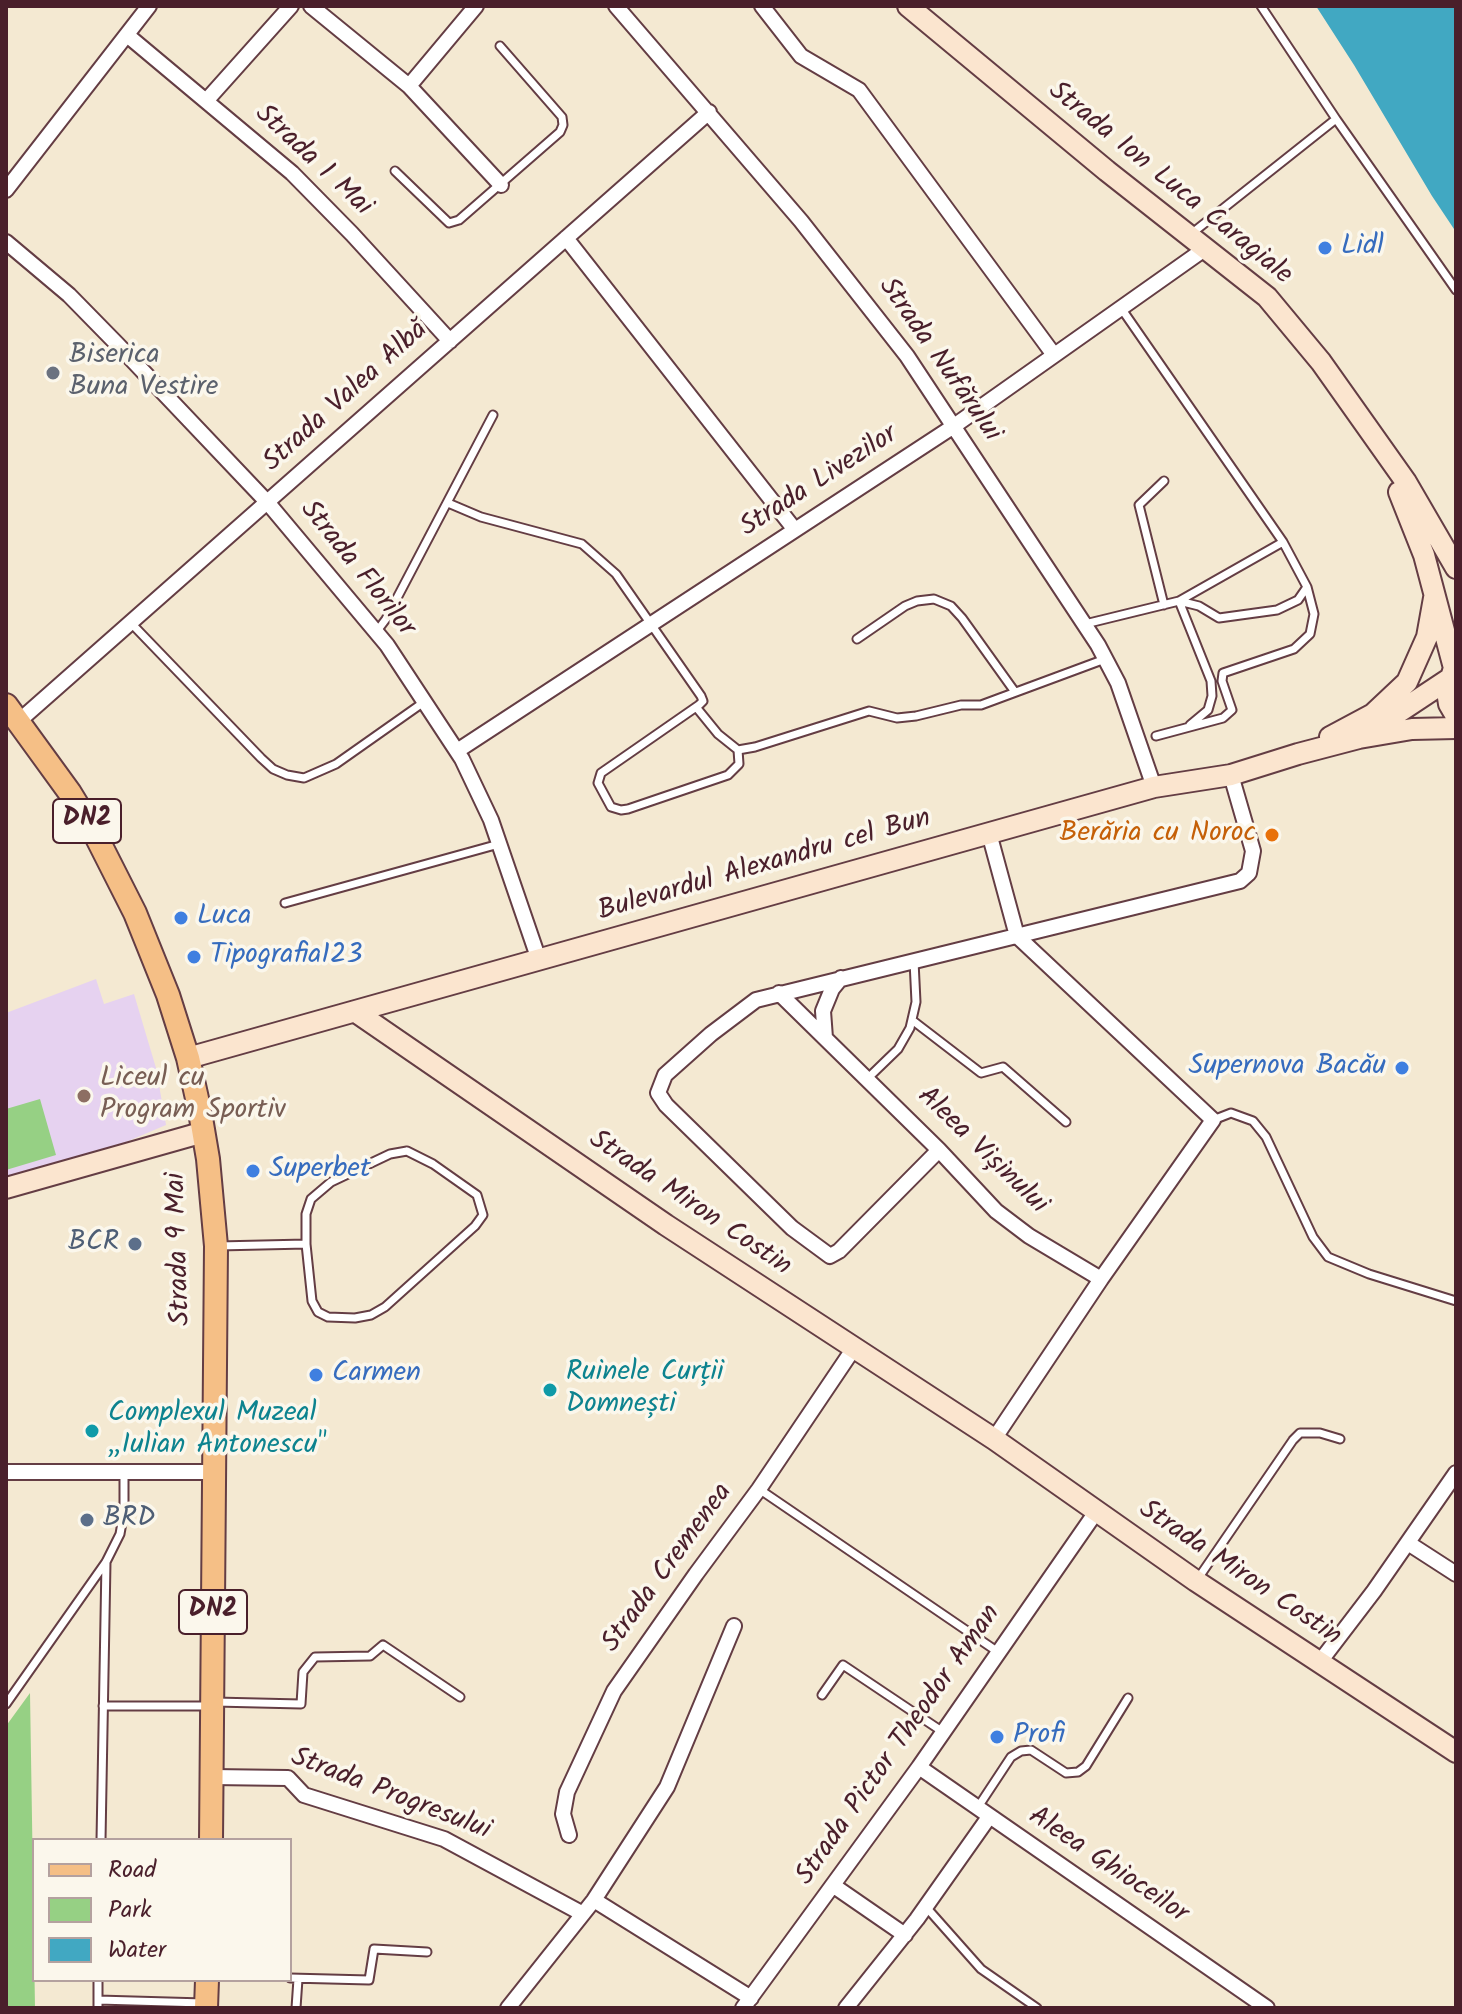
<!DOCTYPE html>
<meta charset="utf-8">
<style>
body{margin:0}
#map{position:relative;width:1462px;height:2014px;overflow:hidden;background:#f4e9d2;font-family:Kalam,sans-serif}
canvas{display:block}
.frame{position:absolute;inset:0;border:8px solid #4a1f2b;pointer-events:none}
.legend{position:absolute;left:32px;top:1838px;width:260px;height:144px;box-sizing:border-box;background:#fbf7ec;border:2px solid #b4a19f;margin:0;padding:10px 14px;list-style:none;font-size:24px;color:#4a1f2b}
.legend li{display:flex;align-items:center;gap:16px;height:40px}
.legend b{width:40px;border:2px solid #b4a19f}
</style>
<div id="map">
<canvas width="1462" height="2014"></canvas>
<div class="frame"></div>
<ul class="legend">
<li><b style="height:10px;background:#f5bf86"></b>Road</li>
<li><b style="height:22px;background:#96d084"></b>Park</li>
<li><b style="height:22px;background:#41a8c2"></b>Water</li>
</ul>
</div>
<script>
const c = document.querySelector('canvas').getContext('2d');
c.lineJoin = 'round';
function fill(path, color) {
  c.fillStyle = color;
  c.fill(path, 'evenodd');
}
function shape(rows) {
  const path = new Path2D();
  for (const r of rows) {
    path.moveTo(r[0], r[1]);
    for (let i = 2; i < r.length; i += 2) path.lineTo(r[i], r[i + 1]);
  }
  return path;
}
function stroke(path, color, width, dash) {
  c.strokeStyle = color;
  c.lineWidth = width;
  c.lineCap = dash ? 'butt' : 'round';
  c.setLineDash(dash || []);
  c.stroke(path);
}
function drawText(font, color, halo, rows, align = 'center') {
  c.font = font + ' Kalam,sans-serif';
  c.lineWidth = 7;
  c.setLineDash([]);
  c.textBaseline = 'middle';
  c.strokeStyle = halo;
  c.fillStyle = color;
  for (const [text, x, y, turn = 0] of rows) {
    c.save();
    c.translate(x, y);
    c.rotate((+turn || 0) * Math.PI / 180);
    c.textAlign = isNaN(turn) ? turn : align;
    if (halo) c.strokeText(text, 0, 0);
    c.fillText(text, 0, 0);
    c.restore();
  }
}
const built = shape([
 [96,979,104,1004,134,994,156,1068,166,1125,126,1142,6,1177,6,1013]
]);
const green = shape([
 [40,1099,56,1155,6,1170,6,1109],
 [30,1693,35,2008,6,2008,6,1726]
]);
const water = shape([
 [1316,6,1456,6,1456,232,1432,196,1354,65]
]);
const lane = shape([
 [1336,119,1456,290],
 [395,171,449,223,459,220,560,132,563,125,562,117,500,46],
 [1191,234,1336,119,1261,6],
 [1164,481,1139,505,1164,605],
 [448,503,481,517,582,544,616,574,701,696,703,701,699,705,601,773,598,783,611,807,621,810,628,809,728,775,739,764,738,750],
 [130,622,261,758,273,769,287,775,304,778,336,764,424,702],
 [1085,624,1179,601,1199,606,1219,618,1277,610,1298,600,1307,587,1283,542,1121,308],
 [377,631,386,619,493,415],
 [857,639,905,606,917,601,934,599,951,606,962,618,1015,692],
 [696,707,718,734,738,750,755,747,869,711,897,718,916,716,961,705,981,705,1105,659],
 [1190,725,1208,710,1212,696,1211,681,1179,601,1283,542],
 [1156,736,1223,718,1232,710,1222,681,1223,673,1294,649,1310,634,1314,614,1307,587],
 [285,903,499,844],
 [912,1020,981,1073,1003,1067,1066,1122],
 [867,1079,898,1049,910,1028,916,1002,914,961],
 [1213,1120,1231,1113,1253,1121,1266,1137,1313,1237,1328,1257,1369,1274,1456,1301],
 [407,1151,433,1164,477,1195,483,1215,475,1226,385,1307,371,1315,355,1318,328,1317,318,1312,312,1301,306,1244,306,1214,311,1199,331,1182,390,1154,407,1151],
 [218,1246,306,1244],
 [759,1489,998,1652],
 [1197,1580,1293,1440,1300,1433,1320,1433,1340,1439],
 [822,1695,843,1665,943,1732],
 [215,1702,301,1704,303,1672,315,1657,370,1656,383,1645,460,1697],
 [6,1704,106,1562,120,1534,124,1511,124,1472],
 [103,1706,209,1706],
 [978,1807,1011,1757,1021,1751,1031,1750,1066,1773,1078,1772,1086,1766,1128,1698],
 [101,1840,106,1562],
 [926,1907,981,1969,1037,2008],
 [290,1978,369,1980,374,1949,427,1952],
 [98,2000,204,2003],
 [98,2008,98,1980],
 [296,2008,298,1979]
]);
const street = shape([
 [311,6,409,86,501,185],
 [616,6,801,221,907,356,1098,645,1118,683,1154,787],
 [762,6,801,56,859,90,1054,355],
 [127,35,292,173,352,234,450,341],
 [409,86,476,6],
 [206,101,291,6],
 [6,190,149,6],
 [566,238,795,530],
 [6,242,69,295,118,345,268,503,387,645,462,759,491,820,539,960],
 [19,721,709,112],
 [457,751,954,426,1206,248],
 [989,833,1017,936,1213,1120,1101,1279,994,1439],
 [779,993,939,1150,996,1211,1029,1236,1101,1279],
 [825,1038,823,1011,832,989,841,978],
 [939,1150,839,1251,830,1256,792,1228,666,1105,658,1093,665,1075,711,1034,756,1000,1240,881,1249,873,1253,851,1231,775],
 [6,1472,214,1472],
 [1408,1543,1456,1574],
 [1319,1663,1374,1591,1456,1473],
 [919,1767,1267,2008],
 [212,1777,288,1778,304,1795,444,1839,583,1914],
 [569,1835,563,1814,567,1792,614,1691,696,1574,759,1489,854,1348],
 [834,1886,905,1935],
 [594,1900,751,1998],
 [508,2008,594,1900,667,1787,734,1626],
 [743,2008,919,1767,1096,1512],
 [846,2008,917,1919,989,1817]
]);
const secondary = shape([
 [908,6,1107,171,1267,297,1321,362,1406,482,1456,568],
 [1399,492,1424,555,1454,668],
 [1453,671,1447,691,1449,704,1456,716],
 [1369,732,1449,679],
 [1330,737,1373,714,1407,682,1427,637,1434,598],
 [356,1012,666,1225,994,1439,1196,1581,1456,1752],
 [188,1058,1154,787,1231,775,1298,754,1359,738,1412,729,1456,728],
 [6,1188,204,1132]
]);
const primary = shape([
 [6,705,70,793,95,834,135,913,168,995,188,1058,200,1112,208,1159,216,1246,211,1840],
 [206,2008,207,1980]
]);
const markers = [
 [1325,248,8,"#3f7fe0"],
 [53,373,8,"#6b7280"],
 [1272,835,8,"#e8710a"],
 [181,918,8,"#3f7fe0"],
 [194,957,8,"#3f7fe0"],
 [1402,1068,8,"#3f7fe0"],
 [84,1096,8,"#8d6e63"],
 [253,1171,8,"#3f7fe0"],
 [135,1244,8,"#5c6f8a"],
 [316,1375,8,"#3f7fe0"],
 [550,1390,8,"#0f9aa8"],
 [92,1431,8,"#0f9aa8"],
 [87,1520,8,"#5c6f8a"],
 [997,1737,8,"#3f7fe0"]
];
const shields = [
 [87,821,68],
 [213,1612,68]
];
const shieldNames = [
 ["DN2",87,821],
 ["DN2",213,1612]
];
const streetNames = [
 ["Strada 1 Mai",312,162,43],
 ["Strada Ion Luca Caragiale",1169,185,39],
 ["Strada Nufărului",938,361,55],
 ["Strada Valea Albă",347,398,-42],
 ["Strada Livezilor",820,483,-33],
 ["Strada Florilor",356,570,51],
 ["Bulevardul Alexandru cel Bun",765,867,-16],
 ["Aleea Vișinului",981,1152,44],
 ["Strada Miron Costin",689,1205,34],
 ["Strada 9 Mai",181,1249,-92],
 ["Strada Cremenea",669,1569,-54],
 ["Strada Miron Costin",1239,1575,34],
 ["Strada Pictor Theodor Aman",900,1746,-55],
 ["Strada Progresului",390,1796,21],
 ["Aleea Ghioceilor",1107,1867,34]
];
const shopNames = [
 ["Lidl",1341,248],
 ["Luca",197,918],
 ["Tipografia123",210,957],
 ["Supernova Bacău",1386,1068,"right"],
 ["Superbet",269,1171],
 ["Carmen",332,1375],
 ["Profi",1013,1737]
];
const worshipNames = [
 ["Biserica",69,357],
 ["Buna Vestire",69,389]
];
const foodNames = [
 ["Berăria cu Noroc",1256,835]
];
const educationNames = [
 ["Liceul cu",100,1080],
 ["Program Sportiv",100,1112]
];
const serviceNames = [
 ["BCR",119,1244],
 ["BRD",103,1520,"left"]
];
const cultureNames = [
 ["Ruinele Curții",566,1374],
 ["Domnești",566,1406],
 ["Complexul Muzeal",108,1415],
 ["„Iulian Antonescu\"",108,1447]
];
fill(built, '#e6d2f0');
fill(green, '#96d084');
fill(water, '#41a8c2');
stroke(lane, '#643d44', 11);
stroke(street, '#643d44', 18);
stroke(secondary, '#643d44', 24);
stroke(primary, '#643d44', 26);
stroke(lane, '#fff', 7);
stroke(street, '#fff', 14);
stroke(secondary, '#fbe5cf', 20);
stroke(primary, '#f5bf86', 22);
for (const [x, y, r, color] of markers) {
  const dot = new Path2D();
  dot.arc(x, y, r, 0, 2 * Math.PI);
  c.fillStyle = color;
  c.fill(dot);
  stroke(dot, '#fbf7ec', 3);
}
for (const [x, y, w] of shields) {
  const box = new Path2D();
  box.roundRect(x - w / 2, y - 22, w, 44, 6);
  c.fillStyle = '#fbf7ec';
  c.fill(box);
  stroke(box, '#4a1f2b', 2);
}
drawText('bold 26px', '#4a1f2b', null, shieldNames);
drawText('28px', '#4a1f2b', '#fbf7ec', streetNames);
drawText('28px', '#366cbe', '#fbf7ec', shopNames, 'left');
drawText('28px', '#5b616d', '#fbf7ec', worshipNames, 'left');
drawText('28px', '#c56008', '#fbf7ec', foodNames, 'right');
drawText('28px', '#785e54', '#fbf7ec', educationNames, 'left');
drawText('28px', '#4e5e75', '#fbf7ec', serviceNames, 'right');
drawText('28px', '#0d838f', '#fbf7ec', cultureNames, 'left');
</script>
